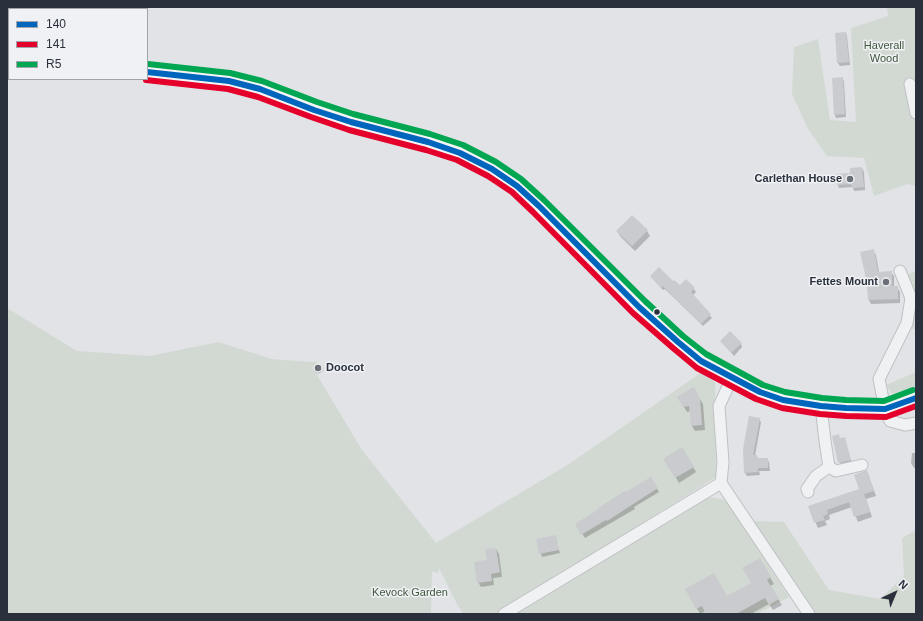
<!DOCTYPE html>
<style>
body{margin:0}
#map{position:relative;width:923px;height:621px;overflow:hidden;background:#e1e3e6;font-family:Helvetica,sans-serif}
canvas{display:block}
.frame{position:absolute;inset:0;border:8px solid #2a313c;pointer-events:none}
.legend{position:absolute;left:8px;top:8px;width:140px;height:72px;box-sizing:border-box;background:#eff1f5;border:1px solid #a0a4ab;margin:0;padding:5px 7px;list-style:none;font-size:12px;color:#2a313c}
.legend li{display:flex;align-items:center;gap:8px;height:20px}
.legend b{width:20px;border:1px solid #a0a4ab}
.north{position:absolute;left:875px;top:573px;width:40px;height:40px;-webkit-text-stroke:3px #eff1f5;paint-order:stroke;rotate:44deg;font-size:11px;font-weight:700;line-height:16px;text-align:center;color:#2a313c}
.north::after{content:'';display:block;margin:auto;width:14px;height:18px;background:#2a313c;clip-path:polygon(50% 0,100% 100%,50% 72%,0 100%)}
</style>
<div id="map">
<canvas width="923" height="621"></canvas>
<div class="frame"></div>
<ul class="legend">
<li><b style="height:5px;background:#0065bd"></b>140</li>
<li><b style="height:5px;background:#e4002b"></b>141</li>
<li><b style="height:5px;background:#00a651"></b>R5</li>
</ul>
<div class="north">N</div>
</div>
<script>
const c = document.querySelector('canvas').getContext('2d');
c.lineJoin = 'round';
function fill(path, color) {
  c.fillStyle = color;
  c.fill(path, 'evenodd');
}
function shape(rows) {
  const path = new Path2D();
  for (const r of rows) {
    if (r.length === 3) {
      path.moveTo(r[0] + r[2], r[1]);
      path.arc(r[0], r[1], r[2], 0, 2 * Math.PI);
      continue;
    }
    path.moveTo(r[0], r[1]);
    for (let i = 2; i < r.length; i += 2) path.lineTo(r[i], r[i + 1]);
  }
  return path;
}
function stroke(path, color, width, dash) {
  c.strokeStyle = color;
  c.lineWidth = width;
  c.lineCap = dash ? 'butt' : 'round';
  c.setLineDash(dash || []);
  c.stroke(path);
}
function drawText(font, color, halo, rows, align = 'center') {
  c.font = font + ' Helvetica,sans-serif';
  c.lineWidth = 3;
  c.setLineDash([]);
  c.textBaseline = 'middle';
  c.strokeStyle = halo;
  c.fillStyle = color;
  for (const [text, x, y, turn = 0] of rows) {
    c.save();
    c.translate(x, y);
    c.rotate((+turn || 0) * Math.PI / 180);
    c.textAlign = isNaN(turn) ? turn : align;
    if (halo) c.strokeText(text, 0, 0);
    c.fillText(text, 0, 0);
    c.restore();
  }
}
const green = shape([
 [887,7,916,7,916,81,910,85,916,110,916,186,907,184,874,196,864,158,827,156,808,129,792,94,794,47,818,39,830,120,856,122,851,28,888,16],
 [916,271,916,330,904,325,909,274],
 [7,308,77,351,150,356,218,342,272,359,310,362,316,362,323,365,324,371,317,375,362,450,436,543,569,464,702,372,715,382,716,477,497,614,463,614,456,602,439,568,438,573,432,571,431,614,7,614],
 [916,372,916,386,892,394,886,385],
 [708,497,727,500,789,597,757,614,514,614],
 [751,521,784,522,829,590,880,599,904,576,902,538,916,530,916,614,814,614]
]);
const shadow = shape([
 [846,33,847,36,850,65,840,66,838,63,836,34],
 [842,78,844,81,846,117,836,118,835,115],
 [862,168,864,172,865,190,854,191,853,187,839,188,838,185,852,174],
 [617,231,647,231,650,236,635,251,620,236],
 [873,251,876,255,879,272,891,272,894,276,894,287,897,287,900,292,900,303,871,304,869,300],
 [651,277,673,282,680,287,694,289,696,292,692,296,712,318,703,326,665,289,663,290],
 [721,341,741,344,742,347,734,356],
 [318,369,4],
 [693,388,703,404,705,430,695,431,692,426,691,411,687,412,678,397],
 [759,419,761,422,755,456,757,456,758,459,767,459,769,462,770,471,759,471,760,475,747,476,745,473],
 [833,437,840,439,844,438,852,463,841,466],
 [682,448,696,472,679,483,665,459],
 [912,453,916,453,916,468,914,468,911,463],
 [867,471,876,496,866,499,872,517,858,522,852,507,829,515,830,519,825,521,827,525,818,528,809,507,860,490],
 [651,478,659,492,634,507,635,509,585,538,576,524],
 [555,537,560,553,542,557,537,540],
 [496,549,499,554,502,577,493,578,494,585,481,587,478,582,488,561],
 [759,559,774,584,770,586,782,605,773,610,769,604,751,614,708,614,706,611,700,614,687,590,726,597,752,583]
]);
const building = shape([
 [846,32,849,62,837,63,835,33],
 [843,77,845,114,834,115,832,78],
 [862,167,864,187,852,188,851,184,837,185,836,174,850,173,850,168],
 [632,215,648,230,632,246,616,231],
 [874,249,878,272,892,271,892,286,898,286,898,299,868,300,867,287,865,279,866,278,860,252],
 [659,267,673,281,674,280,680,285,686,279,695,288,691,292,711,314,701,324,663,286,661,288,650,276],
 [730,331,742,343,731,353,720,341],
 [694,387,700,398,702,425,691,426,689,406,683,407,677,397],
 [749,416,760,418,753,455,757,455,757,458,768,458,768,468,758,468,758,472,744,473,743,449],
 [839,434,840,438,845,437,851,460,838,463,832,436],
 [682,447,694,467,675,478,663,459],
 [867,470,874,491,864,494,870,512,854,517,849,502,827,510,828,514,823,516,825,520,814,523,808,506,859,489,854,475],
 [651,477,658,488,607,521,606,520,581,535,575,524,599,509,598,508,625,491,626,492],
 [556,535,559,550,539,554,536,539],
 [496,548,500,572,491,574,492,581,477,583,474,562,487,560,485,549],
 [760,558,771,577,767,580,779,599,769,605,765,598,736,614,706,614,702,606,696,609,685,589,714,573,727,596,751,583,742,568]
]);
const minor = shape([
 [910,84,916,113],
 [900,271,911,298,907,323,879,379,885,409,890,421,905,425,916,423],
 [821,406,825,441,829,467,836,471,862,465],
 [721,483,809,614],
 [808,492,807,489,816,476,829,467],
 [504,614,721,483,723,462,719,406,732,378]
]);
const major = shape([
 [7,46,9,46],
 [147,72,229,81,260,89,314,110,351,122,428,142,460,153,492,169,517,186,539,206,639,307,678,342,701,361,732,378,760,392,783,400,821,406,846,408,885,409,916,398]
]);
const bus1 = shape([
 [147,72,229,81,260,89,314,110,351,122,428,142,460,153,492,169,517,186,539,206,639,307,678,342,701,361,760,392,783,400,821,406,846,408,885,409,916,398]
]);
const bus2 = shape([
 [146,80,228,89,258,97,311,117,349,130,426,150,457,160,488,176,512,192,533,212,633,313,673,348,697,368,756,399,782,408,820,414,846,416,886,417,916,406]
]);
const bus3 = shape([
 [148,64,230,73,262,81,317,102,353,114,430,134,463,145,496,162,521,179,544,200,645,301,683,336,706,354,763,385,785,392,822,398,846,400,884,401,913,390]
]);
const markers = [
 [850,179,4,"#6a6f78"],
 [886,282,4,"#6a6f78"],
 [657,312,3.5,"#2a313c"],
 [318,368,4,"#6a6f78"]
];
const parkNames = [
 ["Haverall",884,46],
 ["Wood",884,59],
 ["Kevock Garden",410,593]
];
const poiNames = [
 ["Carlethan House",842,179],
 ["Fettes Mount",878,282],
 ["Doocot",326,368,"left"]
];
fill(green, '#d2d9d2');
fill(shadow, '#0003');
fill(building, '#c9cbce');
stroke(minor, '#bfc1c4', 13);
stroke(major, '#bec0c3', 16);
stroke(minor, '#f0f1f3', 11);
stroke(major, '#f5f5f6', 14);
stroke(bus1, '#0065bd', 6);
stroke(bus2, '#e4002b', 6);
stroke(bus3, '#00a651', 6);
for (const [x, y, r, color] of markers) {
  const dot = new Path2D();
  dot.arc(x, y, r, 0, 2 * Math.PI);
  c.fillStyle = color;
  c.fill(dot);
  stroke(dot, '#eff1f5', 1.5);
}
drawText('11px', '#3e5639', '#eff1f5', parkNames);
drawText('bold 11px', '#2a313c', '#eff1f5', poiNames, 'right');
</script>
